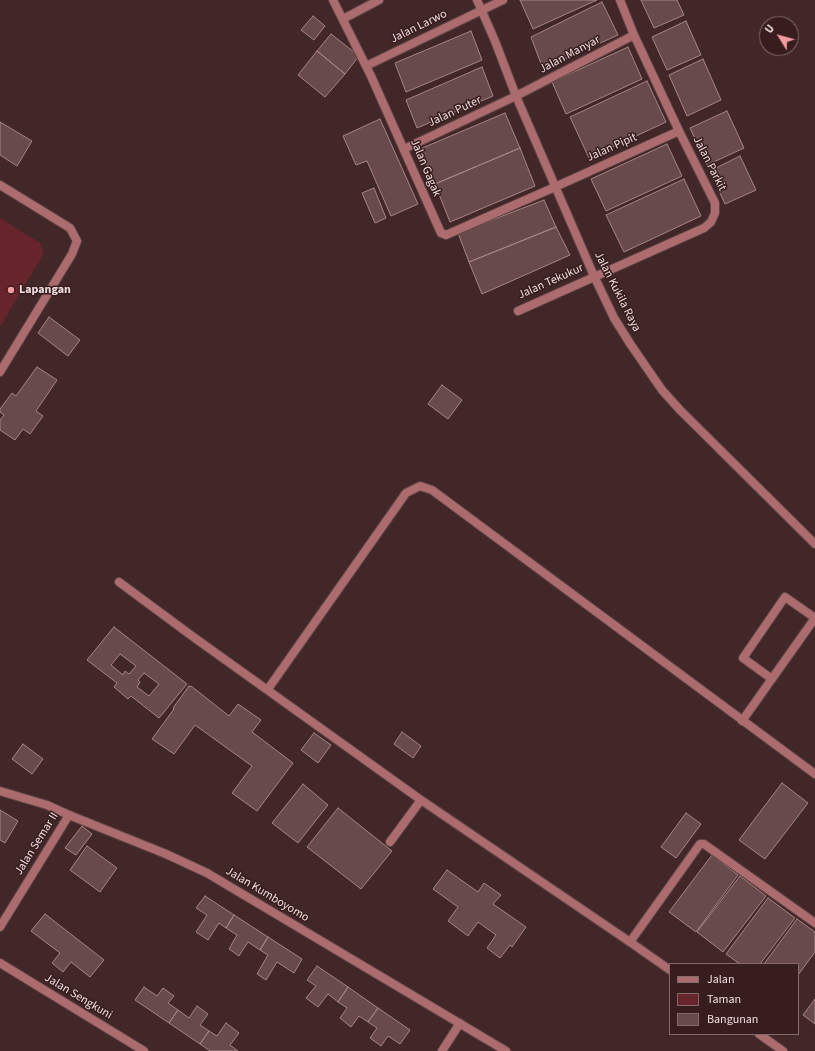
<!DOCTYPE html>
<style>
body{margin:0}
#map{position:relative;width:815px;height:1051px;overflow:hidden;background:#422728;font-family:"Source Sans 3",sans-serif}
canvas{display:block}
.legend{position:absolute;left:669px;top:963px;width:130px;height:72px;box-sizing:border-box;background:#371d1e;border:1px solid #816a6b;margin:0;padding:5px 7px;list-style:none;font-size:12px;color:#f0dede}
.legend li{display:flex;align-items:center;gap:8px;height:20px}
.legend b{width:20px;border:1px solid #816a6b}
.north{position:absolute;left:759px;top:16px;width:40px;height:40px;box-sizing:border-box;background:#371d1e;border:1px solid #816a6b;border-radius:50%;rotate:307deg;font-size:11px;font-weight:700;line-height:16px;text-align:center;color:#f0dede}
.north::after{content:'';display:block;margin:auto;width:14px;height:18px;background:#f59b9e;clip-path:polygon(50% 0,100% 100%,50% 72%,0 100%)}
</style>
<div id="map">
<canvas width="815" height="1051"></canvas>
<ul class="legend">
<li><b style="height:5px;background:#ac6b6d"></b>Jalan</li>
<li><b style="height:11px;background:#67242a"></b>Taman</li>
<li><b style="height:11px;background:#684a4b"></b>Bangunan</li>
</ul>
<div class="north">U</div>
</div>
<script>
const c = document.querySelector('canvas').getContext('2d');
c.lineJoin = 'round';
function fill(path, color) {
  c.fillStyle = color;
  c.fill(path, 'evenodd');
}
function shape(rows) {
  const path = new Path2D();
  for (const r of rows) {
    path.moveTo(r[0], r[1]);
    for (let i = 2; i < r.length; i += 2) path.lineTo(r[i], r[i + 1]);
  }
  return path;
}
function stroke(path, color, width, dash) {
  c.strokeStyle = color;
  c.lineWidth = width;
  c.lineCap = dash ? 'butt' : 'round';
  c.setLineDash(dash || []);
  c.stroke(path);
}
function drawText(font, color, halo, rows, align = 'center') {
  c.font = font + ' "Source Sans 3",sans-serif';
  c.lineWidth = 3;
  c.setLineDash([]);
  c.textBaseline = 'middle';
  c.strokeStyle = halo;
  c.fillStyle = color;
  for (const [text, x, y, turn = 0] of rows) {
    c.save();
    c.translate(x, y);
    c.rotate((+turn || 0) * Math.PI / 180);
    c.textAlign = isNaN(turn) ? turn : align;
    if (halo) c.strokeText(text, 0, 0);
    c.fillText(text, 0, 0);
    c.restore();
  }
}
const green = shape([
 [0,218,40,243,44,253,0,327]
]);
const building = shape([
 [520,0,597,0,533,29,520,0],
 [641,0,677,0,684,15,654,28,641,0],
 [602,2,618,35,543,69,531,37,602,2],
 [313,16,325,26,314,40,301,30,313,16],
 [686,21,701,55,667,70,652,37,686,21],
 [471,31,482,60,406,92,395,63,471,31],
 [331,34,359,56,345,74,317,51,331,34],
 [628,47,642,79,566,114,552,82,628,47],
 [317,51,345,74,325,97,298,75,317,51],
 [703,59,721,100,687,116,669,75,703,59],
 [482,67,493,96,417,128,406,100,482,67],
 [647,81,666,122,589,158,570,117,647,81],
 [727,111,744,148,707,165,690,128,727,111],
 [505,113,520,148,435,184,420,149,505,113],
 [380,119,418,204,391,216,367,161,356,165,343,136,380,119],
 [0,122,32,141,17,166,0,155,0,122],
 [667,144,682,176,606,211,591,179,667,144],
 [520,148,535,186,450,222,435,184,520,148],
 [740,156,756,190,725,204,710,171,740,156],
 [684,179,701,216,624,252,606,215,684,179],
 [374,188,386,218,375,223,362,193,374,188],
 [544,200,556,227,469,262,458,233,544,200],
 [556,227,570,255,482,294,469,262,556,227],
 [49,317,80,340,68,356,38,333,49,317],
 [37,367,57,380,36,411,43,416,30,434,23,429,15,440,0,430,0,420,4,415,0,412,0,409,12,393,16,396,37,367],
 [442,385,462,400,448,419,428,404,442,385],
 [114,627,187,684,159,718,131,696,128,699,114,687,117,683,87,660,114,627],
 [120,654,136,666,129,674,125,671,123,675,111,665,120,654],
 [144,673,159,684,149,696,137,687,140,682,138,680,144,673],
 [189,686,190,687,191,686,229,716,238,704,261,720,252,732,293,763,257,811,232,793,252,766,195,725,174,754,152,739,174,709,173,708,189,686],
 [402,732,421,746,413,758,394,744,402,732],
 [314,733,331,745,318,763,301,750,314,733],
 [23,744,43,759,32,774,12,759,23,744],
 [782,783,808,803,765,859,739,840,782,783],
 [303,784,328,805,298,843,272,823,303,784],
 [338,808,392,851,361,889,307,847,338,808],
 [0,810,18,821,5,843,0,840,0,810],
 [686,813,701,824,676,858,661,847,686,813],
 [82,826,92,834,76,855,65,848,82,826],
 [87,846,117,868,100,892,70,870,87,846],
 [712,855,738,875,696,932,669,912,712,855],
 [447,870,478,892,484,883,501,895,493,904,526,927,512,947,510,945,500,958,487,948,496,935,478,922,468,936,448,921,458,907,433,889,447,870],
 [740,876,766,896,723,952,697,932,740,876],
 [205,896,234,915,226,928,219,923,208,940,196,932,207,915,196,908,205,896],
 [768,898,795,918,760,964,740,964,726,954,768,898],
 [45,914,104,960,90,977,71,962,63,972,52,963,60,953,31,931,45,914],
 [234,915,268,937,260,950,248,942,239,956,229,949,237,935,226,928,234,915],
 [797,919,815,932,815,952,798,975,798,964,764,964,797,919],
 [268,937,302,959,294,973,277,962,266,980,257,974,268,955,260,950,268,937],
 [317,966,348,987,338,1002,328,994,318,1007,306,998,316,986,307,980,317,966],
 [144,987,157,996,163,988,174,996,168,1003,178,1010,169,1023,135,1000,144,987],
 [348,987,378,1008,368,1022,359,1016,351,1027,340,1018,347,1008,338,1002,348,987],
 [815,999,815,1024,803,1015,815,999],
 [197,1006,208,1014,200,1025,209,1031,200,1044,169,1023,178,1010,189,1018,197,1006],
 [378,1008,410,1030,400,1044,388,1036,381,1046,370,1038,377,1028,368,1022,378,1008],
 [226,1023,239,1033,230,1045,238,1051,210,1051,200,1044,209,1031,217,1036,226,1023]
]);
const lane = shape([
 [0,185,70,228,77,241,72,254,0,372],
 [119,582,192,636,421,800,630,942,670,970],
 [772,679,743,658,785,597,815,618],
 [268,689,406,493,420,486,432,490,815,774],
 [742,721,815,618],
 [0,791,47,805,69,815],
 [390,842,421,800],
 [630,942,700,844,704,844,815,923],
 [759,1034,783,1051]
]);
const street = shape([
 [333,0,371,76,441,233,446,235,555,187,679,131],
 [477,0,495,41,516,96,594,276,614,318,631,345,662,390,680,410,815,544],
 [343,19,379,0],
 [366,66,503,0],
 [404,149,516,96,634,35],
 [518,311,704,228,711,222,715,213,715,203,679,131,634,35,620,0],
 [0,927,69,815,166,854,207,873,506,1051],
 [0,963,144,1051],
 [442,1051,460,1023]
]);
const markers = [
 [11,290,4,"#f59b9e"]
];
const streetNames = [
 ["Jalan Larwo",419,27,-26],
 ["Jalan Manyar",570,55,-28],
 ["Jalan Puter",455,112,-25],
 ["Jalan Pipit",612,148,-24],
 ["Jalan Parkit",709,164,63],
 ["Jalan Gagak",425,168,67],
 ["Jalan Tekukur",551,282,-24],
 ["Jalan Kukila Raya",617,292,63],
 ["Jalan Semar II",37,844,-58],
 ["Jalan Kumboyomo",267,895,31],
 ["Jalan Sengkuni",78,997,31]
];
const poiNames = [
 ["Lapangan",19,290]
];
fill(green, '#67242a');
fill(building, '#684a4b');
stroke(building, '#a68586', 1);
stroke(lane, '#5e4445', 10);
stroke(street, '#5e4445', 10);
stroke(lane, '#ac6b6d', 8);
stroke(street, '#ac6b6d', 8);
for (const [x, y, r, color] of markers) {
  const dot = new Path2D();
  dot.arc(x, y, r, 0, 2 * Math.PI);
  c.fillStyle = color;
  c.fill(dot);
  stroke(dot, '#371d1e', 1.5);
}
drawText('12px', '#f0dede', '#371d1e', streetNames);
drawText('bold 12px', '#f0dede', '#371d1e', poiNames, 'left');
</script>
